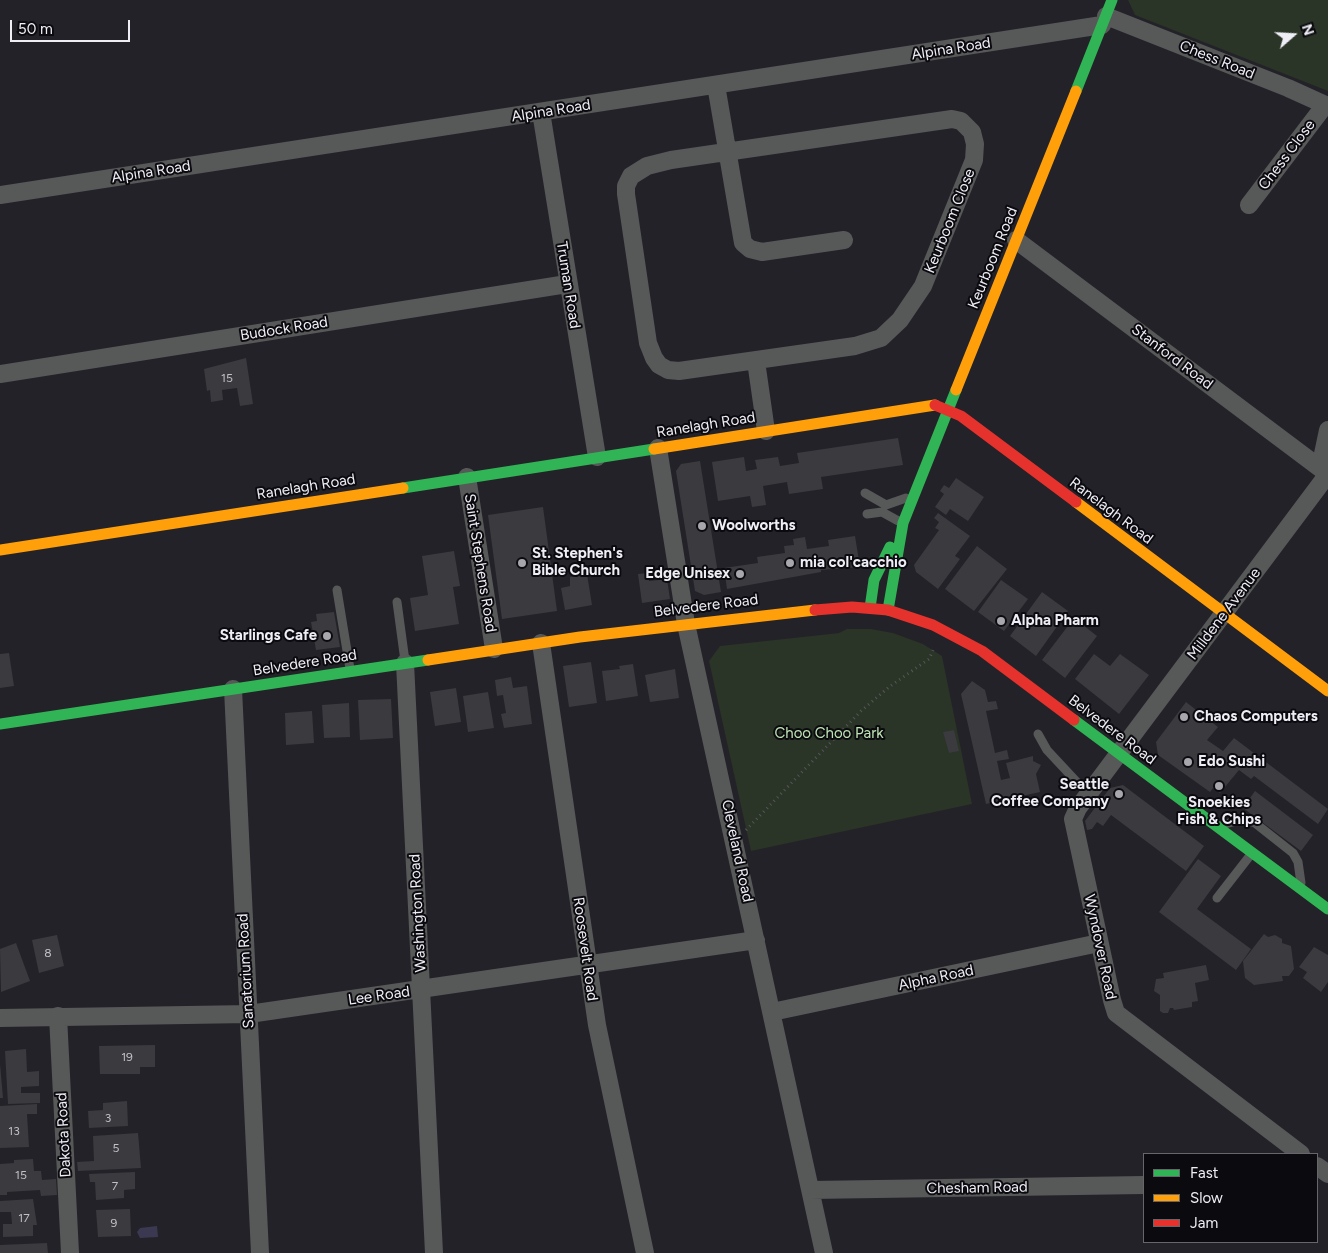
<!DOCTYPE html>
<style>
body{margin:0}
#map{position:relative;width:1328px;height:1253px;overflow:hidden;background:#232228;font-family:Figtree,sans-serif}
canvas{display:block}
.legend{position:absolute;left:1143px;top:1153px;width:175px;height:90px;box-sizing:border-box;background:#0b0b0f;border:1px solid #66666b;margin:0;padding:6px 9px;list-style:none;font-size:15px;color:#efeef6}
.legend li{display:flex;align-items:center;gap:10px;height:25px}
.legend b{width:25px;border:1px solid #66666b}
.north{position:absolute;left:1268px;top:10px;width:50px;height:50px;-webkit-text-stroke:4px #0b0b0f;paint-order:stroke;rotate:71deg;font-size:14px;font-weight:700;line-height:20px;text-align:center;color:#efeef6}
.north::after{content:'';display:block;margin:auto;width:18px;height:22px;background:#efeef6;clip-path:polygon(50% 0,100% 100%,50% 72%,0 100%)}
.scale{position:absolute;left:10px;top:20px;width:120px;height:22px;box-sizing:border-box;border:2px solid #efeef6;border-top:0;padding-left:6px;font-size:15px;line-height:18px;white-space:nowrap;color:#efeef6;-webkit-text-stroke:4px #0b0b0f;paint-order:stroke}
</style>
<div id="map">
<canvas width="1328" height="1253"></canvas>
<ul class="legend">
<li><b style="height:6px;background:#30b455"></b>Fast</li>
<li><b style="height:6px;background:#ff9f0a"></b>Slow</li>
<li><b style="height:6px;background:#e5322d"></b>Jam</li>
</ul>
<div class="north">N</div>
<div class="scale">50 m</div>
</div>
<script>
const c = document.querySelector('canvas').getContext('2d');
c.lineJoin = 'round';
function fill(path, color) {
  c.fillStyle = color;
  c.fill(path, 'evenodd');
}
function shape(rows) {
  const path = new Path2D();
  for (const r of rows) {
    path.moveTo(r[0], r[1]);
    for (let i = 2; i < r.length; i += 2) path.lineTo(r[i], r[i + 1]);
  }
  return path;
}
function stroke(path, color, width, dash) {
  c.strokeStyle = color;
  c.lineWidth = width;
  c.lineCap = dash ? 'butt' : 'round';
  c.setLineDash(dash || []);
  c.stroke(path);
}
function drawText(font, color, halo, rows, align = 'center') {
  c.font = font + ' Figtree,sans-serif';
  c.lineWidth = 4;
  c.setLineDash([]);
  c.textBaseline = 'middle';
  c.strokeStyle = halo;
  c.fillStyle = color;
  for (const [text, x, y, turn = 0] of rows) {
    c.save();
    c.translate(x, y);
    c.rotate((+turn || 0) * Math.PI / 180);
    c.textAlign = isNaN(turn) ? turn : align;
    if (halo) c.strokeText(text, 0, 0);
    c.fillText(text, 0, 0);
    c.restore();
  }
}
const green = shape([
 [1128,0,1328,0,1328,91,1135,15],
 [847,629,871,629,893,633,923,644,942,656,972,804,751,851,709,661,720,646,839,633]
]);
const water = shape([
 [157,1226,158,1237,140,1238,137,1232,140,1228]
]);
const building = shape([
 [246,358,253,404,240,406,237,388,222,390,223,400,211,402,210,390,207,391,204,369],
 [898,438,903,465,821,477,823,489,789,494,787,482,763,486,766,505,752,507,750,496,718,501,712,462,744,457,746,471,757,469,755,460,778,457,780,466,799,463,797,453],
 [700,461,721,592,704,595,695,591,676,471,681,464],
 [956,478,984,497,968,521,950,509,946,515,935,507,944,494,940,491,944,485,949,488],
 [543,507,557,611,502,619,488,515],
 [938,513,970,536,955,556,960,559,938,589,916,572,914,565,939,530,935,528,939,522,934,518],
 [855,536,860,567,821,570,821,572,727,589,724,568,758,563,757,557,785,553,784,546,794,545,793,539,805,537,807,549,829,546,828,540],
 [977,546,1007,569,974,611,945,589],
 [454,551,460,586,453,587,459,624,415,631,410,598,428,595,422,556],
 [648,573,649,581,667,579,670,599,642,603,638,574],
 [587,574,592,605,565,610,561,588,570,586,570,577],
 [1001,580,1028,599,1004,631,978,612],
 [1042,592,1068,611,1036,656,1010,636],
 [334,612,340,647,316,650,311,622,317,621,316,614],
 [1074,618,1097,636,1065,678,1042,660],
 [9,653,14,686,0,688,0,654],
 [1094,654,1110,666,1120,654,1149,675,1119,714,1075,679],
 [591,662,597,703,569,707,563,666],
 [633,664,638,696,606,701,602,671,620,669,619,666],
 [675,669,679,698,650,702,645,675],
 [511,677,513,688,527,686,532,724,504,728,501,714,506,713,503,695,497,696,495,680],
 [972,681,985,690,988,702,996,701,998,709,986,711,995,753,1007,750,1009,759,997,761,1001,780,1010,778,1006,763,1033,756,1033,761,1041,765,1036,774,1040,792,986,804,961,694],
 [456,688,461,722,435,726,430,692],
 [488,692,494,728,468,732,463,696],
 [391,699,393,738,360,740,358,700],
 [1186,702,1218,727,1207,740,1223,751,1234,738,1328,809,1318,824,1254,776,1251,779,1239,770,1220,793,1213,788,1210,792,1158,755,1156,742],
 [349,703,350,737,324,738,322,705],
 [312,711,314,743,286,745,285,713],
 [954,730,959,751,949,753,943,732],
 [1123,785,1204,846,1186,871,1111,815,1103,826,1097,822,1092,829,1087,830,1085,821,1110,788],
 [1255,791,1313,835,1301,851,1243,808],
 [1198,859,1221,876,1197,909,1251,949,1236,970,1159,912],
 [1264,934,1268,937,1275,935,1282,939,1282,943,1291,946,1294,969,1289,976,1282,976,1283,981,1254,985,1245,978,1243,961],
 [57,935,64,966,39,973,32,940],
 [16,943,30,981,1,992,0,949],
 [1314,947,1328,955,1328,982,1321,992,1303,978,1307,972,1299,967],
 [1206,965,1209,980,1195,983,1198,1001,1192,1002,1192,1007,1174,1010,1173,1008,1170,1008,1168,1013,1163,1013,1160,1011,1160,995,1154,991,1156,979,1164,978,1163,973],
 [155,1045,155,1067,140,1067,140,1074,100,1074,99,1046],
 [26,1049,27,1072,39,1071,39,1086,21,1087,21,1093,40,1093,40,1103,8,1104,5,1051],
 [0,1064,3,1098,0,1098],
 [127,1101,128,1126,89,1128,88,1111,103,1110,103,1103],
 [37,1104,37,1114,27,1114,29,1147,0,1148,0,1106],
 [138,1133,141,1168,78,1171,77,1162,94,1161,93,1136],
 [33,1159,34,1171,41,1171,42,1180,56,1179,57,1195,41,1196,40,1190,7,1192,7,1195,0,1195,0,1164,14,1163,14,1160],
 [135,1172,135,1189,124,1190,124,1198,96,1200,95,1182,90,1182,89,1174],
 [33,1199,37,1225,33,1225,33,1236,3,1237,3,1224,12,1224,11,1212,0,1212,0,1201],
 [130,1209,131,1236,98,1237,96,1210],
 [47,1243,48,1253,0,1253,0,1245]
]);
const path = shape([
 [746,830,861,711,889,687,929,659,934,648]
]);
const lane = shape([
 [865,493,886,505,906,498],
 [867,514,882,512,902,523],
 [337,590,350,669],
 [397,602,405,661],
 [1038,734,1047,750,1088,794],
 [1222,825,1243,819,1255,823,1293,853,1298,862,1301,883],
 [1217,898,1252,853]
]);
const street = shape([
 [1106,16,1288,88,1328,106],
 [716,85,743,243,750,249,762,252,844,240],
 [541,112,597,457],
 [952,119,961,121,972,132,975,144,974,160,923,286,900,320,881,338,855,346,679,371,668,370,659,365,654,358,648,343,626,194,626,186,631,176,647,166,671,160,952,119],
 [0,195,1102,25],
 [1249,205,1325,105],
 [1016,240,1328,474],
 [756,361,766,431],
 [0,374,567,284],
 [658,448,686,624,824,1253],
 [1320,468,1328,430],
 [467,477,494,649],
 [541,643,597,1025,645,1253],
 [405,663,434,1253],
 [233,689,260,1253],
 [772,1012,1099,943],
 [58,1016,70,1253],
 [0,1018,249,1014,756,940],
 [1301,1154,1116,1013,1112,1000,1073,819,1078,808,1328,474],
 [1317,1166,1328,1174],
 [811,1190,1144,1185]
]);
const fast = shape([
 [1076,91,1112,0],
 [403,488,654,449],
 [870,608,874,580,890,547],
 [888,610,903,523,956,390],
 [1074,720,1328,909],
 [0,724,428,660]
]);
const slow = shape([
 [956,390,1076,91],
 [654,449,935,405],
 [1076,502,1328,691],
 [0,550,403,488],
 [428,660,580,637,815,610]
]);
const jam = shape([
 [935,405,961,416,1076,502],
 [815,610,852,607,888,610,933,625,982,651,1074,720]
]);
const markers = [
 [702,526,5,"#a8a7ae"],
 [522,563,5,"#a8a7ae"],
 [790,563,5,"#a8a7ae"],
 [740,574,5,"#a8a7ae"],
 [1001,621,5,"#a8a7ae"],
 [327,636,5,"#a8a7ae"],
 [1184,717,5,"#a8a7ae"],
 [1188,762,5,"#a8a7ae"],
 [1219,786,5,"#a8a7ae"],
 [1119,794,5,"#a8a7ae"]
];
const numberNames = [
 ["15",227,378],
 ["8",48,953],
 ["19",127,1057],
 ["3",108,1118],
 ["13",14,1131],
 ["5",116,1148],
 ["15",21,1175],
 ["7",115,1186],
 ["17",24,1218],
 ["9",114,1223]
];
const streetNames = [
 ["Alpina Road",951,49,-9],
 ["Chess Road",1217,60,22],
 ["Alpina Road",551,111,-9],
 ["Chess Close",1287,155,-53],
 ["Alpina Road",151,172,-9],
 ["Keurboom Close",950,221,-68],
 ["Keurboom Road",993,258,-68],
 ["Truman Road",568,285,81],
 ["Budock Road",284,329,-9],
 ["Stanford Road",1172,357,37],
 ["Ranelagh Road",706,425,-9],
 ["Ranelagh Road",306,487,-9],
 ["Ranelagh Road",1111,511,37],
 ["Saint Stephens Road",480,563,81],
 ["Belvedere Road",706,606,-7],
 ["Milldene Avenue",1224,614,-53],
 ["Belvedere Road",305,663,-9],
 ["Belvedere Road",1112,730,37],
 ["Cleveland Road",737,851,78],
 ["Washington Road",418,913,-93],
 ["Wyndover Road",1100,947,78],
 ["Roosevelt Road",585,949,82],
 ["Sanatorium Road",246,971,-93],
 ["Alpha Road",936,978,-12],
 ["Lee Road",379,996,-8],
 ["Dakota Road",64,1135,-93],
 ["Chesham Road",977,1188,-1]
];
const poiNames = [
 ["Woolworths",712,526],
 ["St. Stephen's",532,554],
 ["Bible Church",532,571],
 ["mia col'cacchio",800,563],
 ["Edge Unisex",730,574,"right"],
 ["Alpha Pharm",1011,621],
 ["Starlings Cafe",317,636,"right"],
 ["Chaos Computers",1194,717],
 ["Edo Sushi",1198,762],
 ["Seattle",1109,785,"right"],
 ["Coffee Company",1109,802,"right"],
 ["Snoekies",1219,803,"center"],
 ["Fish & Chips",1219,820,"center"]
];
const parkNames = [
 ["Choo Choo Park",829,734]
];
fill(green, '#2a3427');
fill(water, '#3b3951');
fill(building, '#3a3a3f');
stroke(path, '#565758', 3, [1, 4]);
stroke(lane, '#575858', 9);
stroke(street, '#575858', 18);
stroke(fast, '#30b455', 11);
stroke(slow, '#ff9f0a', 11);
stroke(jam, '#e5322d', 11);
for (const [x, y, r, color] of markers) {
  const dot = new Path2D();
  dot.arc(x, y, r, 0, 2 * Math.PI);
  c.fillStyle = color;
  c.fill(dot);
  stroke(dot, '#0b0b0f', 2);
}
drawText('12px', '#c2c1c8', null, numberNames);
drawText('15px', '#efeef6', '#0b0b0f', streetNames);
drawText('bold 15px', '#efeef6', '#0b0b0f', poiNames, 'left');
drawText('15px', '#bfe4b4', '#0b0b0f', parkNames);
</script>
